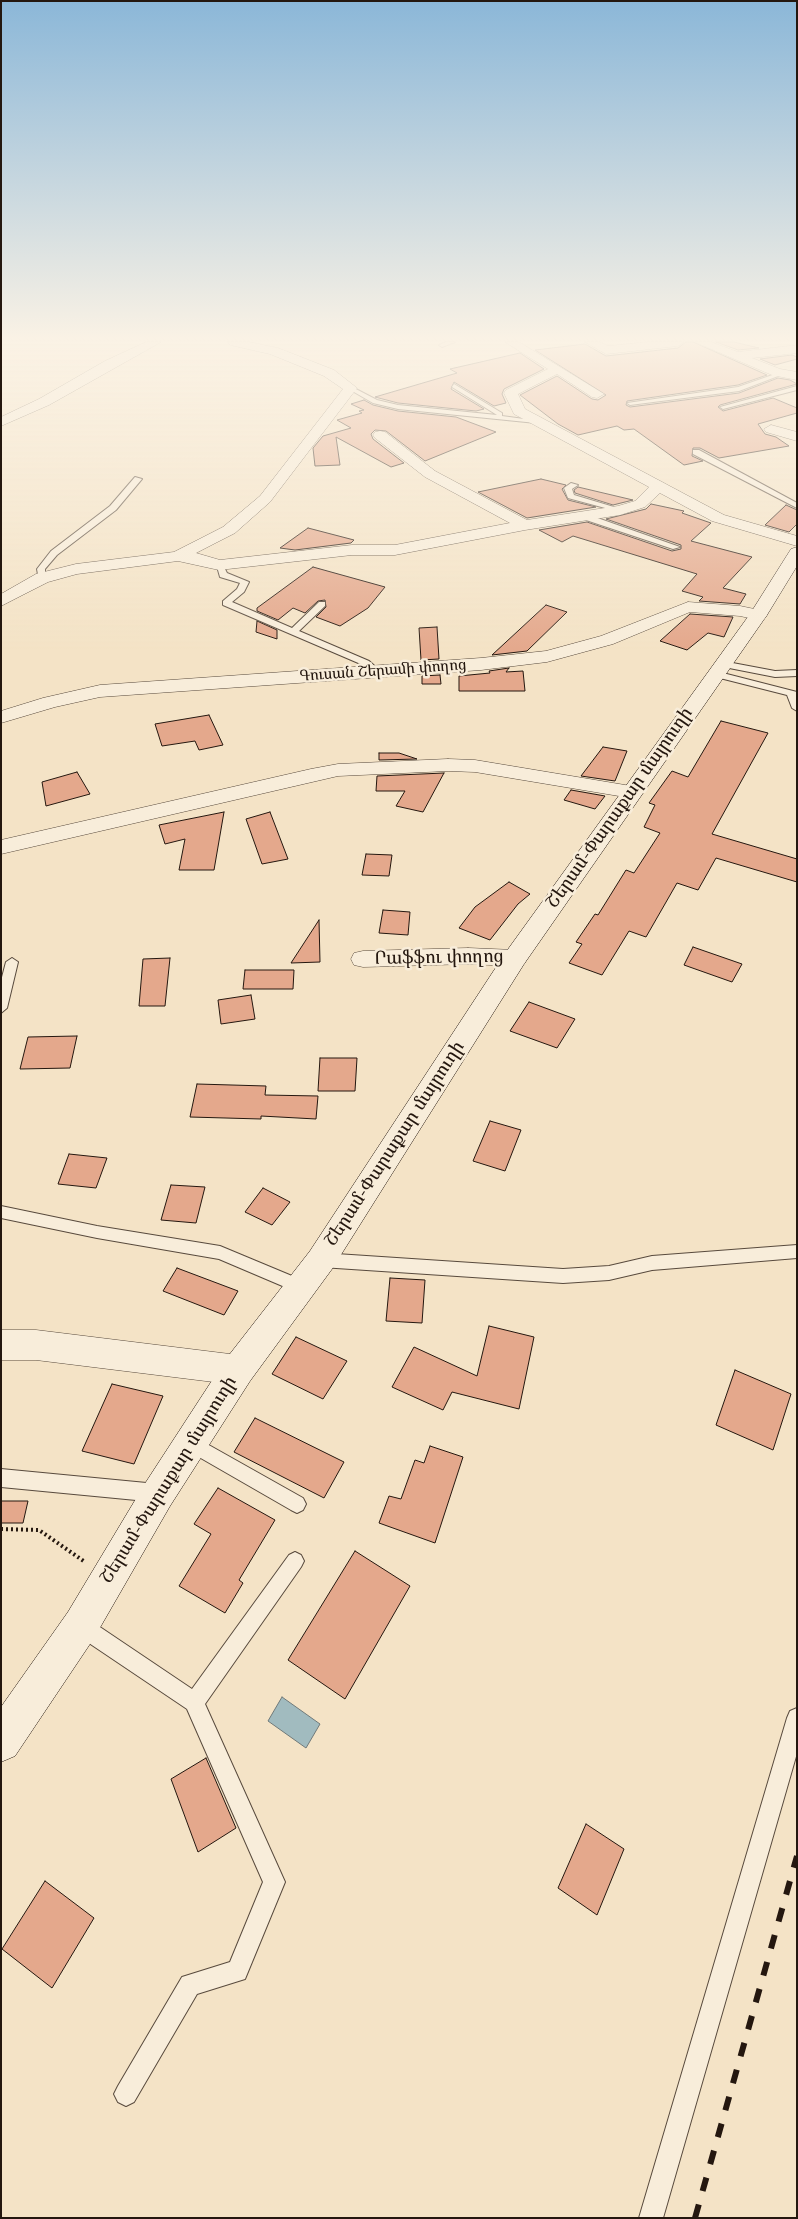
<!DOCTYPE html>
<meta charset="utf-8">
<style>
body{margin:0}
#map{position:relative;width:798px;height:2219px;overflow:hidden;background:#f4e3c6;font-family:"Old Standard TT",serif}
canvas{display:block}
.frame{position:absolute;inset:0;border:2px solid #24170f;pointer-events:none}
</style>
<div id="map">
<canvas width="798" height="2219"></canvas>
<div class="frame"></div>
</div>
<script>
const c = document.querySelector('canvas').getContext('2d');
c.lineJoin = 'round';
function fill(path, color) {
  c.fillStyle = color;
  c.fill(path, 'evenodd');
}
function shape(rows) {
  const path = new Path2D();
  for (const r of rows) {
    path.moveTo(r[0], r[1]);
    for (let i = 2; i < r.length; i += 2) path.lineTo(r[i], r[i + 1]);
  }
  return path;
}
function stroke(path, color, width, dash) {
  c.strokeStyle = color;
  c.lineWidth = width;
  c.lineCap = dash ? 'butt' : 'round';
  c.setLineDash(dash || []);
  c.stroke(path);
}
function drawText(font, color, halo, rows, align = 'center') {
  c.font = font + ' "Old Standard TT","Noto Serif Armenian",serif';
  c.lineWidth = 5;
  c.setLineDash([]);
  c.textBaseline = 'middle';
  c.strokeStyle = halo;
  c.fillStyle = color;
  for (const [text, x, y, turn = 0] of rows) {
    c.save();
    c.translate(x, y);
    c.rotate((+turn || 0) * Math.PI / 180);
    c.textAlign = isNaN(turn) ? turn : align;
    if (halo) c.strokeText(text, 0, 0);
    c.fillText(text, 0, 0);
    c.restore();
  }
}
const water = shape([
 [282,1697,320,1724,306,1748,268,1721,282,1697]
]);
const building = shape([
 [686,342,693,342,767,375,738,385,627,401,626,405,630,407,739,393,778,378,790,380,797,384,720,405,718,407,723,411,773,398,797,408,797,413,758,424,765,434,776,437,789,446,719,458,700,448,693,448,692,456,703,461,684,465,634,429,624,430,617,426,578,435,558,424,520,395,557,376,592,399,598,400,606,395,535,350,585,344,606,356,678,348,686,342],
 [716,342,734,342,759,348,738,350,716,342],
 [520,353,544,369,504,389,502,394,506,403,494,406,454,382,451,389,484,409,476,411,398,403,375,397,457,373,450,369,520,353],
 [792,355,797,357,797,359,775,365,760,359,792,355],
 [364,400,373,405,398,411,456,417,496,432,425,461,386,431,375,430,371,434,373,439,404,463,391,467,336,437,340,465,315,466,313,448,323,436,351,428,337,420,362,413,359,411,364,410,351,404,364,400],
 [541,479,566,485,562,489,568,500,596,507,527,518,478,492,541,479],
 [578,487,633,500,613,505,575,493,574,490,578,487],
 [651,504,684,511,682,513,711,523,691,541,752,557,723,588,746,594,740,604,699,601,703,597,682,591,697,574,573,536,562,542,539,530,587,522,672,551,681,549,681,545,606,519,646,509,651,504],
 [786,505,797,510,797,524,789,532,765,525,786,505],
 [308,528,354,540,351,543,295,550,280,548,308,528],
 [313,567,385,587,368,608,340,626,316,617,326,607,325,600,318,601,305,613,293,608,278,620,257,611,257,608,313,567],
 [546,605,567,612,527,651,492,655,546,605],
 [690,614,733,617,724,637,708,633,687,650,660,641,690,614],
 [257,621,277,630,277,639,256,632,257,621],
 [437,627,439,659,421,660,419,628,437,627],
 [509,668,506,672,523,671,525,691,459,691,459,676,490,673,489,671,509,668],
 [440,675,441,684,422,684,422,676,440,675],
 [209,715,223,745,199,750,195,741,162,746,155,724,209,715],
 [721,721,768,733,712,834,797,859,797,882,716,858,698,890,677,883,646,937,629,931,602,975,569,963,582,944,576,942,595,914,598,915,626,870,634,873,660,833,644,827,655,805,649,803,672,771,688,777,721,721],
 [603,747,627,751,615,781,581,776,603,747],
 [379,753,399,753,417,759,379,760,379,753],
 [77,772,90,794,46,806,42,782,77,772],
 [444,773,423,812,396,806,405,791,376,791,377,776,444,773],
 [571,790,605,796,595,809,564,800,571,790],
 [224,812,214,870,179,870,185,839,165,844,159,825,224,812],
 [270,812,288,859,262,864,246,819,270,812],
 [366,854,392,855,389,876,362,875,366,854],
 [509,882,530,894,518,904,490,940,459,928,475,907,509,882],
 [383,910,410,912,408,935,379,933,383,910],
 [319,920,320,962,291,963,319,920],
 [693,947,742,964,732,982,684,965,693,947],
 [170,958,165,1006,139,1006,143,959,170,958],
 [245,970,294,970,293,989,243,989,245,970],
 [251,995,255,1019,221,1024,218,1000,251,995],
 [529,1002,575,1019,557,1048,510,1031,529,1002],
 [77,1036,70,1068,20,1069,28,1037,77,1036],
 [320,1058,357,1058,355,1091,318,1091,320,1058],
 [197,1084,266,1086,265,1095,318,1096,316,1119,261,1116,261,1119,190,1117,197,1084],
 [490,1121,521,1130,505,1171,473,1161,490,1121],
 [69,1154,107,1158,96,1188,58,1184,69,1154],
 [171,1185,205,1187,196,1223,161,1220,171,1185],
 [263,1188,290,1202,272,1225,245,1212,263,1188],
 [177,1268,238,1291,224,1315,163,1291,177,1268],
 [390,1278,425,1280,422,1323,386,1321,390,1278],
 [489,1326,534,1337,519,1409,452,1392,443,1410,392,1387,414,1347,477,1376,489,1326],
 [296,1337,347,1361,323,1399,272,1374,296,1337],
 [735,1370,791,1394,773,1450,716,1425,735,1370],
 [112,1384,163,1396,134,1464,82,1451,112,1384],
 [255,1418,344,1462,324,1498,234,1452,255,1418],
 [430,1446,463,1457,435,1543,379,1523,389,1496,401,1499,415,1460,424,1463,430,1446],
 [218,1488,275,1520,239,1580,243,1583,225,1613,179,1586,211,1534,194,1524,218,1488],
 [1,1501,28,1501,23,1523,1,1523,1,1501],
 [355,1551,410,1586,345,1699,288,1660,355,1551],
 [206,1758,236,1828,198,1852,171,1779,206,1758],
 [586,1824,624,1849,597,1915,558,1888,586,1824],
 [45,1881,94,1918,52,1988,2,1949,45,1881]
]);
const path = shape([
 [1,1529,39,1530,85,1562]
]);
const lane = shape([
 [446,342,455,342,442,347,439,345,446,342],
 [781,372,786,373,739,391,630,405,627,403,738,387,781,372],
 [454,384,502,413,502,416,539,421,536,423,398,409,373,403,347,388,352,387,377,400,398,405,497,415,452,387,454,384],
 [797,386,797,390,723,409,720,407,797,386],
 [693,450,699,450,797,503,797,508,693,454,693,450],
 [135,477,142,479,116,510,57,555,45,569,45,580,39,580,37,569,51,551,110,506,135,477],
 [571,483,578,485,572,489,574,495,624,510,620,512,568,498,564,488,571,483],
 [580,514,586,514,680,547,673,549,580,518,580,514],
 [216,563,222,563,227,573,249,582,244,592,232,602,292,628,319,602,325,602,325,606,299,631,369,661,379,670,371,672,363,665,223,605,223,601,237,589,240,583,220,577,216,563],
 [722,661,775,671,797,670,797,676,775,677,719,666,717,664,722,661],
 [715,671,797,692,797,711,792,708,787,695,712,676,712,672,715,671],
 [12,958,18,962,7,1008,1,1013,1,981,6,962,12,958],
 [1,1206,97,1226,220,1246,304,1281,307,1286,304,1291,299,1293,219,1259,97,1238,1,1218,1,1206],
 [797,1245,797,1258,652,1270,609,1280,563,1283,321,1267,316,1265,313,1260,316,1255,321,1253,563,1269,609,1266,652,1256,797,1245],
 [191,1435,303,1498,306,1504,303,1510,297,1513,291,1510,185,1449,182,1443,185,1437,191,1435],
 [1,1469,157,1484,163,1487,166,1493,163,1499,157,1502,1,1487,1,1469],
 [295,1552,301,1555,304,1561,301,1567,205,1704,285,1882,245,1979,197,1994,134,2102,126,2106,118,2102,114,2094,118,2086,182,1977,230,1962,263,1882,187,1709,74,1633,72,1626,74,1619,81,1617,88,1619,192,1689,289,1555,295,1552],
 [797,1708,797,1753,663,2218,639,2218,787,1718,790,1711,797,1708]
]);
const street = shape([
 [146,342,161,342,49,405,1,426,1,417,39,399,105,361,146,342],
 [228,342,249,342,278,348,334,370,357,388,270,502,235,533,196,553,220,560,352,545,395,545,510,523,425,477,375,438,373,435,375,432,380,431,385,432,435,471,527,520,618,506,635,501,649,487,514,414,504,393,506,390,548,369,505,342,519,342,604,394,597,398,592,397,557,374,518,394,525,409,724,515,797,536,797,546,712,521,660,493,645,507,620,515,525,530,395,555,352,555,219,570,178,561,77,574,48,582,1,606,1,594,36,574,76,564,174,552,223,527,260,496,343,389,324,376,270,354,230,345,228,342],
 [585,342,600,342,608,346,647,342,684,342,678,346,606,354,585,342],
 [695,342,711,342,738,352,797,345,797,353,752,358,780,369,797,372,797,380,772,375,695,342],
 [771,425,797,432,797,441,766,432,764,429,771,425],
 [688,602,740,606,764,611,767,615,764,619,758,620,740,616,690,612,613,644,547,662,481,670,100,697,55,707,1,723,1,711,43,698,100,685,481,658,546,651,601,636,688,602],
 [448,759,475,760,631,786,638,788,642,792,638,796,631,798,475,772,448,771,338,776,1,854,1,840,311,769,338,764,448,759],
 [468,948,515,950,524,952,527,958,524,964,515,966,468,964,363,967,354,965,351,959,354,953,363,951,468,948],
 [1,1330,36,1330,238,1355,250,1359,254,1370,250,1381,238,1385,36,1360,1,1360,1,1330]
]);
const secondary = shape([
 [797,547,797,566,767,615,524,964,332,1269,250,1381,170,1506,94,1638,15,1756,1,1762,1,1707,68,1612,146,1482,226,1359,310,1251,506,952,750,614,791,549,797,547]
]);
const rail = shape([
 [695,2218,797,1856]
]);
const farStreetnames = [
 ["Գուսան Շերամի փողոց",383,671,-4]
];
const streetNames = [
 ["Շերամ-Փարաքար մայրուղի",620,808,-55],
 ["Րաֆֆու փողոց",439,958,-1],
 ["Շերամ-Փարաքար մայրուղի",395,1144,-57],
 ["Շերամ-Փարաքար մայրուղի",169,1480,-58]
];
fill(water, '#a1bbbf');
stroke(water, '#6f7979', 1);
fill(building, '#e4a88c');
stroke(building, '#24170f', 1);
stroke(lane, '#584a3d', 2);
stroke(street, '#584a3d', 1);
stroke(secondary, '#24170f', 1);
stroke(path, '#24170f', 4, [2, 3]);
fill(lane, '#f8edda');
fill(street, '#f8edda');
fill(secondary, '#f8edda');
stroke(rail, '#24170f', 6, [14, 14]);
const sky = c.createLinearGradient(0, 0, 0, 652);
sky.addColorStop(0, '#8bb7d8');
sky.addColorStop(0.52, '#faf2e5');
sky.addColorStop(1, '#faf2e500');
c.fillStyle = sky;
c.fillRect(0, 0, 798, 652);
drawText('15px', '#24170f', '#f8edda', farStreetnames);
drawText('18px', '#24170f', '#f8edda', streetNames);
</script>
